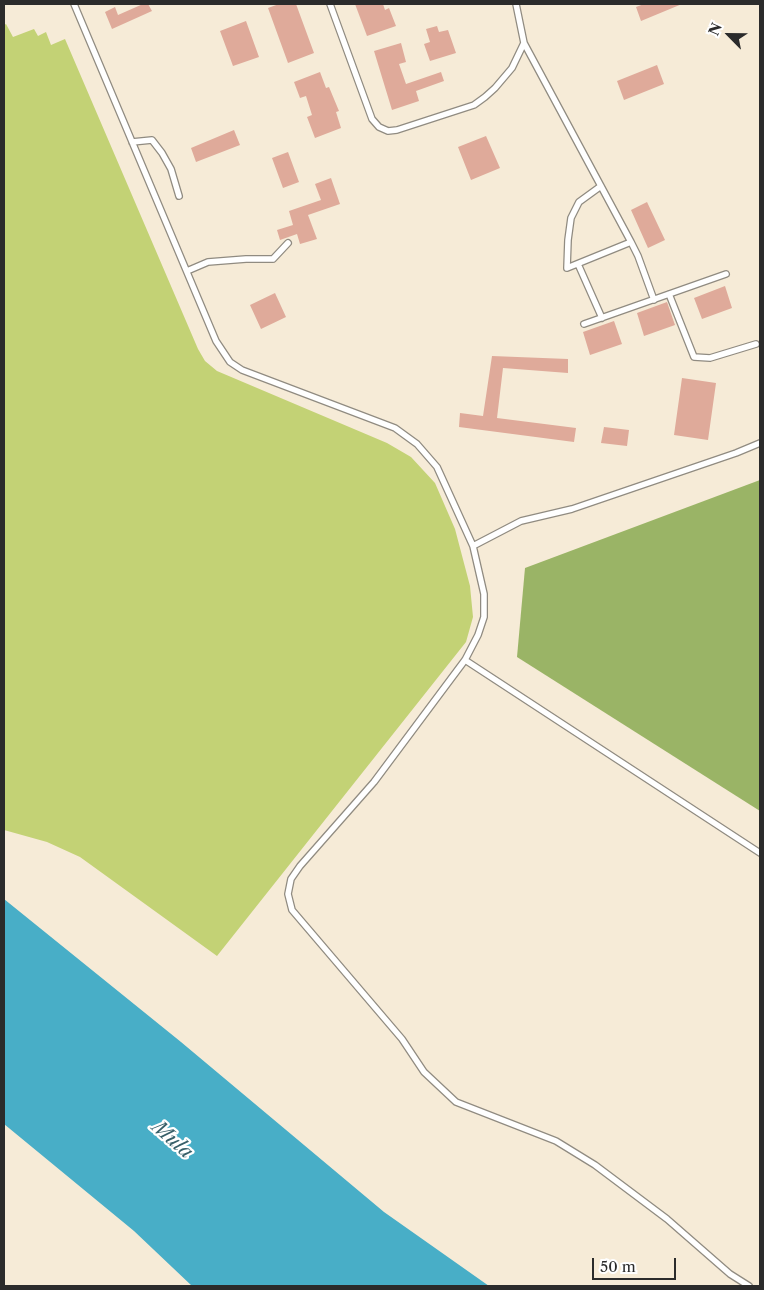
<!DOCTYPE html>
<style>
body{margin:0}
#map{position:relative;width:764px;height:1290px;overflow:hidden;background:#f6ebd7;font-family:"Libre Caslon Text",serif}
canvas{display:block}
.frame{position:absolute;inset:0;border:5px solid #2b2b2b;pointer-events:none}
.north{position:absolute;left:704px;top:10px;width:50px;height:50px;-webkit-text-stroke:4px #fff;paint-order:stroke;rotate:293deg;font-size:14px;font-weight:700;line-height:20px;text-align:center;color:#2b2b2b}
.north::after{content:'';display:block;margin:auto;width:18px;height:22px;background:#2b2b2b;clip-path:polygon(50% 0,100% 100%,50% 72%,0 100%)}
.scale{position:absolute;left:592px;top:1258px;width:84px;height:22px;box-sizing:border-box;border:2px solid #2b2b2b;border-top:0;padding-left:6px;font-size:15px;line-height:18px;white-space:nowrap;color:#2b2b2b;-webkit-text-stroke:4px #fff;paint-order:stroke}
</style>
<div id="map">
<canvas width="764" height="1290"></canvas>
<div class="frame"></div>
<div class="north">N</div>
<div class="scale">50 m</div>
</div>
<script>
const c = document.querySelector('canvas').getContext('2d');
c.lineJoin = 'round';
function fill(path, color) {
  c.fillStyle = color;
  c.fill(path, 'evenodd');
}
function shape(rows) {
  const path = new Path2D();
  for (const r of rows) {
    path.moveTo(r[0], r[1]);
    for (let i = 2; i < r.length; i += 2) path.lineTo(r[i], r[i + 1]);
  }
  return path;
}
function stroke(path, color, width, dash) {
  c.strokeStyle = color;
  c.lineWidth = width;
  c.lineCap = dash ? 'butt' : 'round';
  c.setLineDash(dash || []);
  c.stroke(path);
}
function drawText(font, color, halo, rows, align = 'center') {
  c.font = font + ' "Libre Caslon Text",serif';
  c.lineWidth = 4.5;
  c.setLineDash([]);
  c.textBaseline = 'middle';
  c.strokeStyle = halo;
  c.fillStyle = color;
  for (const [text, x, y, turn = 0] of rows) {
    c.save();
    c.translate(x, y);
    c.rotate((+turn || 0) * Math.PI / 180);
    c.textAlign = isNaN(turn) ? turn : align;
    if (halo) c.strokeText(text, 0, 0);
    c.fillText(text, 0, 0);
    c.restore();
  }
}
const green = shape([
 [6,24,13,37,34,29,38,36,46,32,51,45,65,39,198,349,205,361,217,371,387,443,411,457,435,483,455,529,470,586,473,617,466,642,217,956,80,857,47,842,4,830,4,25]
]);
const forest = shape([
 [760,480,760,811,517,657,525,568]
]);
const water = shape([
 [4,899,181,1042,384,1212,489,1286,192,1286,134,1231,4,1124]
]);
const building = shape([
 [143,4,148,4,152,11,112,29,105,12,115,7,118,15],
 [279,4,296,4,314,53,288,63,268,8],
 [355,4,383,4,385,10,389,8,396,26,367,36],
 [644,4,682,4,641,21,636,7],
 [246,21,259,57,233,66,220,31],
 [437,26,439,32,448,30,456,53,430,61,424,44,430,42,426,29],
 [401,43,406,62,399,64,406,84,441,72,444,81,416,91,419,101,392,110,374,51],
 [657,65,664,84,624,100,617,81],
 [320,72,326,88,329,87,339,111,336,112,341,128,315,138,307,117,312,115,306,96,300,98,294,82],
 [234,130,240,145,196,162,191,148],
 [486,136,500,168,471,180,458,147],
 [288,152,299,182,283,188,272,158],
 [331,178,340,204,308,215,317,239,300,244,297,234,280,240,277,230,293,225,289,211,321,200,315,184],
 [647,202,665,240,648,248,631,210],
 [725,286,732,308,702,319,694,298],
 [275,293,286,317,261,329,250,305],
 [667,302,675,325,644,336,637,313],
 [614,321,622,344,590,355,583,332],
 [492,356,568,359,568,373,503,368,497,418,576,428,574,442,459,427,460,413,483,416],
 [682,378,716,383,708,440,674,435],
 [604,427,629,430,627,446,601,443]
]);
const lane = shape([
 [74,4,216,341,230,362,242,370,395,428,417,444,437,467,473,546,484,594,484,617,478,635,465,660,374,782,300,866,291,879,288,894,292,910,402,1039,424,1072,456,1102,556,1141,595,1165,667,1219,730,1274,749,1286],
 [330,4,372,119,379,127,388,131,397,130,474,105,485,97,495,88,512,68,524,43,516,4],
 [524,43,631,242,638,256,654,300],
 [132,142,152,140,162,153,171,169,179,196],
 [601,186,579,202,571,218,568,240,567,268,631,242],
 [578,264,602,318],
 [187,271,208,262,246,259,273,259,288,243],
 [669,294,694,357,710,358,756,344],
 [584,324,726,274],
 [473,546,521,521,572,509,736,453,760,443],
 [465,660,760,853]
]);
const waterNames = [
 ["Mula",172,1140,41]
];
fill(green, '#c3d275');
fill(forest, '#9ab466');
fill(water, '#48aec7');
fill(building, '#dfaa9a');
stroke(lane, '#908b81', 8);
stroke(lane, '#fff', 5.5);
drawText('italic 19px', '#375f69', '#fff', waterNames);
</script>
